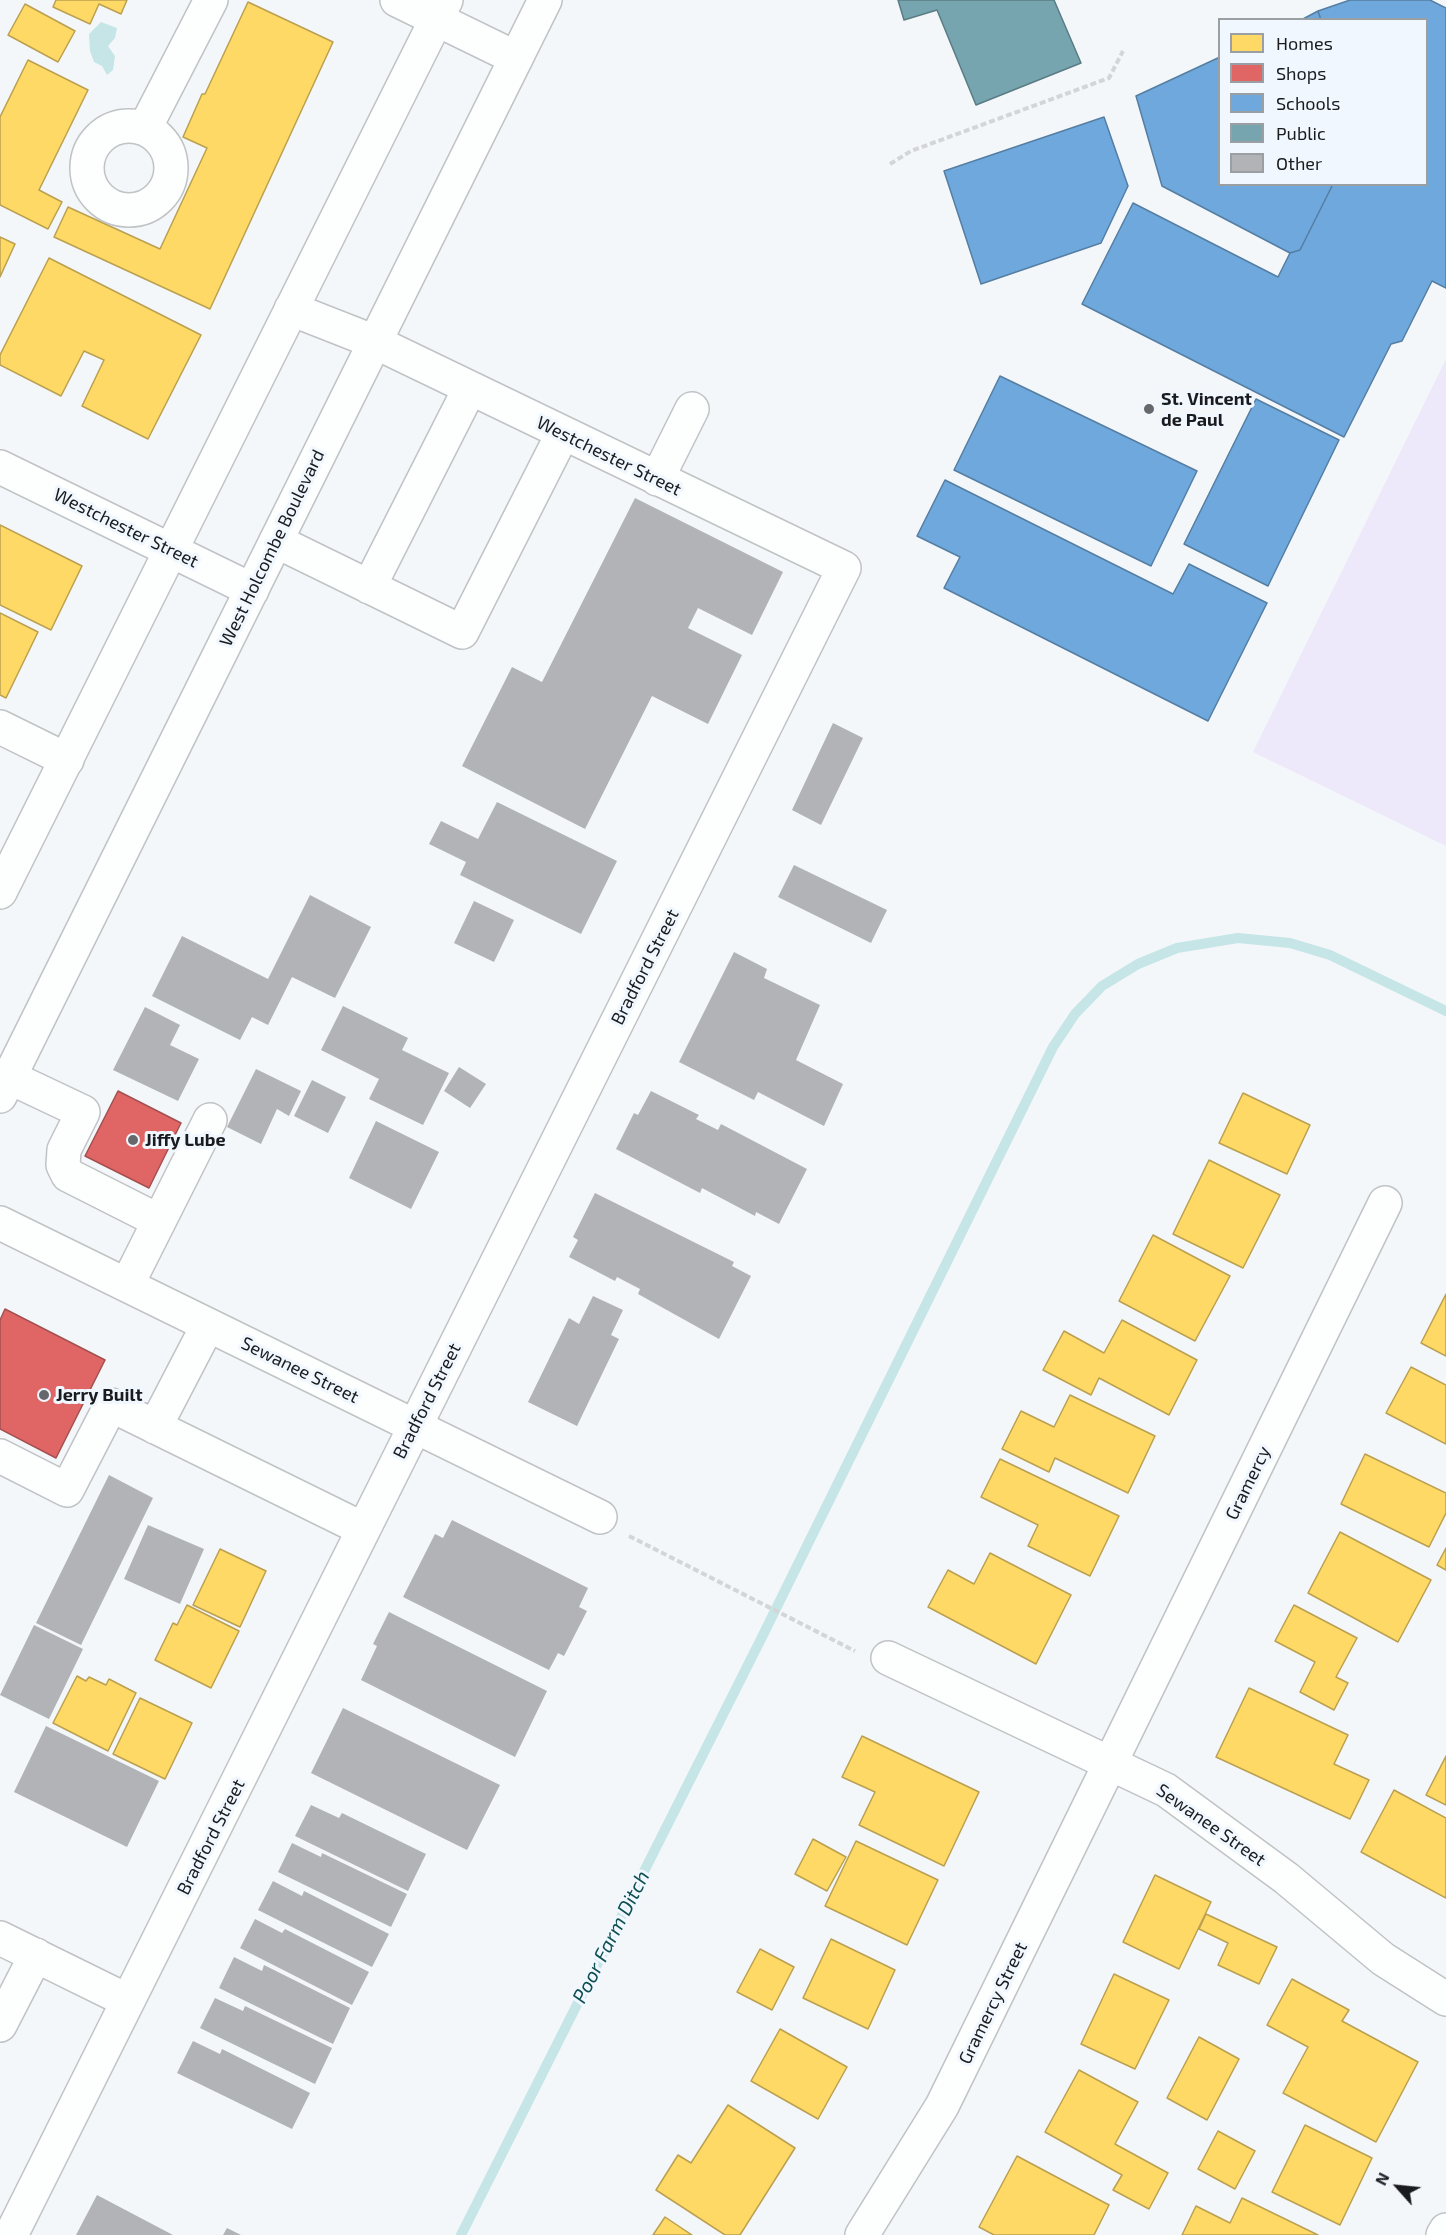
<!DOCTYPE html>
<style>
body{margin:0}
#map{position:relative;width:1446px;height:2235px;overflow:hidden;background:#f4f7fa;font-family:"Exo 2",sans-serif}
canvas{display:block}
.legend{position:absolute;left:1218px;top:18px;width:210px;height:168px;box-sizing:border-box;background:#f0f7fe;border:2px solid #9a9fa4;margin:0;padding:8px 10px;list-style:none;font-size:18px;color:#191b1e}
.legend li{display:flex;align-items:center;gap:12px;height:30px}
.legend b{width:30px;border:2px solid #9a9fa4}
.north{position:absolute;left:1368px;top:2157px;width:60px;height:60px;-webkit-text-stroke:4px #f0f7fe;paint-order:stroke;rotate:297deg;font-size:16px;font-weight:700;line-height:24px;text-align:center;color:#191b1e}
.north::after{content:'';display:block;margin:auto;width:21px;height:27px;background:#191b1e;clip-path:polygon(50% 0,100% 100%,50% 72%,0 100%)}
</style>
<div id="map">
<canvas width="1446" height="2235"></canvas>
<ul class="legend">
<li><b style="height:16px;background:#ffd966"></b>Homes</li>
<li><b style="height:16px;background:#e06666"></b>Shops</li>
<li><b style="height:16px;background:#6fa8dc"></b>Schools</li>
<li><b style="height:16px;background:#76a5af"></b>Public</li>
<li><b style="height:16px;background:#b1b3b6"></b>Other</li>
</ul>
<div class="north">N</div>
</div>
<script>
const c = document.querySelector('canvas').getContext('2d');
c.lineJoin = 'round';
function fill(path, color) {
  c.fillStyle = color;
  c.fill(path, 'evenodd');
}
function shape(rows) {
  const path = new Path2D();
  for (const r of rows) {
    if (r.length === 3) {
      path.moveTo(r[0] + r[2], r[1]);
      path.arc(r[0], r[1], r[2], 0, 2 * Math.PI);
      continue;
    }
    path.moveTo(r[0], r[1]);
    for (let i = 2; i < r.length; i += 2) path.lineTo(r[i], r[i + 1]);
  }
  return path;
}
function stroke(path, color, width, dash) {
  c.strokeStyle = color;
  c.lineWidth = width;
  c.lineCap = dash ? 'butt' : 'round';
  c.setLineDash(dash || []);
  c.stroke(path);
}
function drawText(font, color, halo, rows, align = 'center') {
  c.font = font + ' "Exo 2",sans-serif';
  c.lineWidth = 6;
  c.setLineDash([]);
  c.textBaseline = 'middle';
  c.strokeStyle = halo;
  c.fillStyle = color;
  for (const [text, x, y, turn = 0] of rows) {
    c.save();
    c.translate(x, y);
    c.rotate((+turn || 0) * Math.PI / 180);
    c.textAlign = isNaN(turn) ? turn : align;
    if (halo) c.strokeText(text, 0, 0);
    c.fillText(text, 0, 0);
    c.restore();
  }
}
const green = shape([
 [1446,359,1446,846,1253,752]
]);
const water = shape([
 [101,22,117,28,115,38,108,46,115,56,113,70,107,75,102,66,94,62,90,51,89,34]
]);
const homes = shape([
 [56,0,127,0,121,14,99,4,90,24,53,7,56,0],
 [248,2,333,42,210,309,54,237,68,207,160,249,207,148,183,137,202,94,205,94,248,2],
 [25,4,75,31,58,62,8,35,25,4],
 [28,60,88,90,39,190,62,202,48,229,0,205,0,117,28,60],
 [0,237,15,244,0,277,0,237],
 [49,258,201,335,148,439,82,406,104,360,84,351,61,396,0,365,0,355,49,258],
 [0,525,82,566,51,630,0,605,0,525],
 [0,613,38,632,6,698,0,695,0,613],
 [1243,1093,1310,1125,1287,1174,1219,1143,1243,1093],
 [1209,1160,1280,1195,1243,1268,1173,1234,1209,1160],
 [1153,1235,1230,1276,1195,1341,1119,1301,1153,1235],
 [1446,1294,1446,1356,1421,1343,1446,1294],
 [1122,1320,1197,1360,1169,1415,1099,1378,1091,1395,1043,1370,1064,1331,1104,1353,1122,1320],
 [1411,1367,1446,1385,1446,1444,1386,1413,1411,1367],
 [1070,1395,1155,1436,1128,1493,1055,1458,1049,1472,1002,1449,1021,1411,1054,1427,1070,1395],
 [1365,1454,1446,1493,1446,1513,1429,1547,1341,1504,1365,1454],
 [1000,1459,1119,1516,1090,1576,1028,1546,1038,1525,981,1497,1000,1459],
 [1340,1532,1431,1580,1398,1642,1308,1593,1340,1532],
 [1446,1548,1446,1570,1437,1565,1446,1548],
 [220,1549,266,1571,240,1627,193,1605,220,1549],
 [990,1553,1071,1595,1036,1664,928,1607,948,1570,974,1584,990,1553],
 [187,1605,239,1631,211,1688,155,1660,173,1623,177,1625,187,1605],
 [1294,1605,1357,1638,1336,1677,1348,1683,1334,1710,1300,1692,1315,1662,1275,1641,1294,1605],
 [77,1676,86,1681,89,1677,106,1685,109,1679,136,1693,108,1751,53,1723,77,1676],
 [1249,1688,1348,1735,1334,1764,1369,1780,1350,1819,1216,1757,1249,1688],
 [140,1698,192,1723,165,1779,113,1754,140,1698],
 [862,1736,979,1792,944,1866,859,1825,875,1792,842,1777,862,1736],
 [1446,1756,1446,1805,1426,1795,1446,1756],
 [1394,1790,1446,1818,1446,1898,1361,1852,1394,1790],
 [813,1839,846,1857,827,1891,795,1874,813,1839],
 [856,1841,938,1880,907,1945,825,1906,856,1841],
 [1155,1875,1211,1902,1179,1969,1123,1942,1155,1875],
 [1206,1914,1277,1947,1259,1984,1218,1965,1228,1943,1199,1929,1206,1914],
 [831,1939,895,1970,868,2029,803,1998,831,1939],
 [760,1949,794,1967,772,2010,737,1992,760,1949],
 [1114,1974,1169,2000,1135,2069,1081,2044,1114,1974],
 [1292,1979,1349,2010,1342,2021,1418,2062,1376,2142,1283,2093,1308,2047,1267,2025,1292,1979],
 [780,2029,847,2067,818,2119,751,2081,780,2029],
 [1199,2037,1239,2059,1207,2120,1167,2098,1199,2037],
 [1079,2070,1138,2102,1115,2144,1168,2173,1149,2209,1113,2190,1122,2175,1045,2132,1079,2070],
 [728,2105,795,2148,740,2235,725,2235,656,2190,678,2155,691,2163,728,2105],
 [1305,2125,1372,2158,1340,2225,1272,2192,1305,2125],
 [1218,2131,1255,2151,1235,2189,1198,2169,1218,2131],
 [1017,2156,1109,2205,1094,2235,994,2235,979,2227,1017,2156],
 [1242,2198,1318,2235,1182,2235,1196,2206,1230,2223,1242,2198],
 [665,2217,692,2235,653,2235,665,2217]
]);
const shops = shape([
 [118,1091,181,1123,149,1188,85,1156,118,1091],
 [5,1309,105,1360,56,1458,0,1429,0,1320,5,1309]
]);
const schools = shape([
 [1350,0,1430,0,1446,8,1446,288,1432,281,1402,341,1391,344,1344,437,1082,304,1133,203,1278,277,1290,253,1300,250,1333,184,1426,184,1426,20,1321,20,1318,11,1350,0],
 [1318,11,1321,20,1301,20,1318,11],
 [1220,57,1220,184,1333,184,1300,250,1290,253,1162,186,1136,96,1220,57],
 [1104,117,1128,186,1101,243,981,284,944,171,1104,117],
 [1000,376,1197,471,1151,566,954,470,1000,376],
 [1256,399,1339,440,1268,586,1184,544,1256,399],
 [945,480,1173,594,1189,564,1267,603,1208,721,944,588,960,557,917,536,945,480]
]);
const public = shape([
 [898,0,1054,0,1081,63,976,105,937,10,904,20,898,0]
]);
const stream = shape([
 [461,2235,761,1639,1053,1047,1075,1014,1102,986,1138,964,1177,948,1238,938,1290,943,1330,955,1446,1011]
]);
const building = shape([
 [635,498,783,572,752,635,698,608,688,628,742,655,708,724,652,696,585,829,462,766,512,667,542,682],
 [833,723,863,738,821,825,792,810],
 [497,802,617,861,581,934,460,875,466,862,429,844,441,821,478,839],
 [794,865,887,910,871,943,778,897],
 [310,895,371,927,335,998,292,977,268,1025,252,1017,240,1040,152,996,182,936,268,979],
 [474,901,514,920,494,962,454,943],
 [734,952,767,969,764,978,820,1005,796,1060,843,1084,824,1126,758,1092,754,1100,679,1062],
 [343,1006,408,1038,402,1050,449,1073,423,1125,369,1099,379,1079,321,1050],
 [145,1007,180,1025,170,1045,199,1059,178,1101,113,1070],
 [459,1067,486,1084,470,1108,444,1091],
 [256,1069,301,1091,289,1116,277,1109,261,1144,227,1127],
 [312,1080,346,1097,328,1133,294,1116],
 [651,1091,699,1115,696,1119,718,1130,721,1124,807,1169,779,1224,756,1212,755,1216,702,1188,700,1193,616,1149,634,1113,638,1115],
 [376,1121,439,1152,411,1209,349,1178],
 [595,1193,734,1262,732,1266,751,1276,719,1339,638,1294,640,1289,617,1277,615,1281,569,1257,578,1240,573,1237],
 [593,1296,623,1310,611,1335,619,1339,577,1426,528,1402,569,1318,579,1324],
 [109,1475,153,1498,81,1645,36,1623],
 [452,1520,588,1588,579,1607,587,1611,564,1656,558,1653,549,1670,403,1597,435,1534,443,1538],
 [148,1525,204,1549,180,1604,124,1579],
 [389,1612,547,1691,515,1757,361,1680,377,1646,373,1644],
 [34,1625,83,1649,49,1719,0,1695],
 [343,1708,500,1785,467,1850,311,1773],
 [46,1726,159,1781,127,1847,14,1792],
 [311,1805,339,1818,342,1813,426,1854,408,1891,295,1836],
 [292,1843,321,1857,322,1853,407,1894,391,1927,278,1872],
 [273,1881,302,1896,304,1891,389,1934,372,1967,258,1910],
 [255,1919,282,1933,285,1929,369,1972,352,2005,240,1948],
 [234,1957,262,1971,264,1965,350,2008,333,2044,219,1988],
 [215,1998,243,2011,245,2006,332,2048,315,2084,200,2028],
 [193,2041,220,2054,222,2049,310,2093,292,2129,177,2073],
 [97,2195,173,2235,76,2235],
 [227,2228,241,2235,223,2235]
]);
const path = shape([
 [890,164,911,151,1109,78,1123,51],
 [629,1536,855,1651]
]);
const minor = shape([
 [397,0,516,58],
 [129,168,42],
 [145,128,211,0],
 [0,467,252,590],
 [657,479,692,409],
 [276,541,462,632,563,433],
 [369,587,470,388],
 [0,727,67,760],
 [9,1077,83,1112,64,1150,63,1165,68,1175,159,1221],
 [0,1223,600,1517],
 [127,1285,210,1120],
 [155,1427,208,1325],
 [0,1456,67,1490,111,1405,363,1529],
 [888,1658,1166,1790,1286,1878,1383,1959,1446,1999],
 [0,1938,128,2001],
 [0,2025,36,1955],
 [11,2235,844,568,375,342],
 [862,2235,942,2106,1385,1203],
 [1443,2235,1446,2230]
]);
const major = shape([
 [291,309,375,342],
 [0,892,446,0],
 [0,1096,545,0]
]);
const markers = [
 [1149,409,6,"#66686b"],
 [133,1140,6,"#66686b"],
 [44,1395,6,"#66686b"]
];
const poiNames = [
 ["St. Vincent",1161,399],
 ["de Paul",1161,420],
 ["Jiffy Lube",145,1140],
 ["Jerry Built",56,1395]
];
const streetNames = [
 ["Westchester Street",609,456,26],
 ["Westchester Street",126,528,26],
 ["West Holcombe Boulevard",272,548,-64],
 ["Bradford Street",645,967,-63],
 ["Sewanee Street",300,1370,26],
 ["Bradford Street",427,1401,-63],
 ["Gramercy",1248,1483,-64],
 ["Sewanee Street",1211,1825,35],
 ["Bradford Street",211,1837,-63],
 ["Gramercy Street",993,2003,-64]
];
const waterNames = [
 ["Poor Farm Ditch",611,1937,-63]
];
fill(green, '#ede8fa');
fill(water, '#c5e5e6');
fill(homes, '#ffd966');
stroke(homes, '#baa050', 1.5);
fill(shops, '#e06666');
stroke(shops, '#a45050', 1.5);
fill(schools, '#6fa8dc');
stroke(schools, '#557ea3', 1.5);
fill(public, '#76a5af');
stroke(public, '#5a7c84', 1.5);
stroke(stream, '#c5e5e6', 10);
fill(building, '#b1b3b6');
stroke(minor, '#c0c3c5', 36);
stroke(major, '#c0c3c5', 36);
stroke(path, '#d4d5d6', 4, [6, 3]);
stroke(minor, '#fdfefe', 33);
stroke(major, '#fdfefe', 33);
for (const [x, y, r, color] of markers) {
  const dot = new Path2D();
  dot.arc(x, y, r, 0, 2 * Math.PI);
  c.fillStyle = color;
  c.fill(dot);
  stroke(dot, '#f0f7fe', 2);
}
drawText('bold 18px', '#191b1e', '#f0f7fe', poiNames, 'left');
drawText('18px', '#191b1e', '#f0f7fe', streetNames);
drawText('italic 20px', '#0e4e4f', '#f0f7fe', waterNames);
</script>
